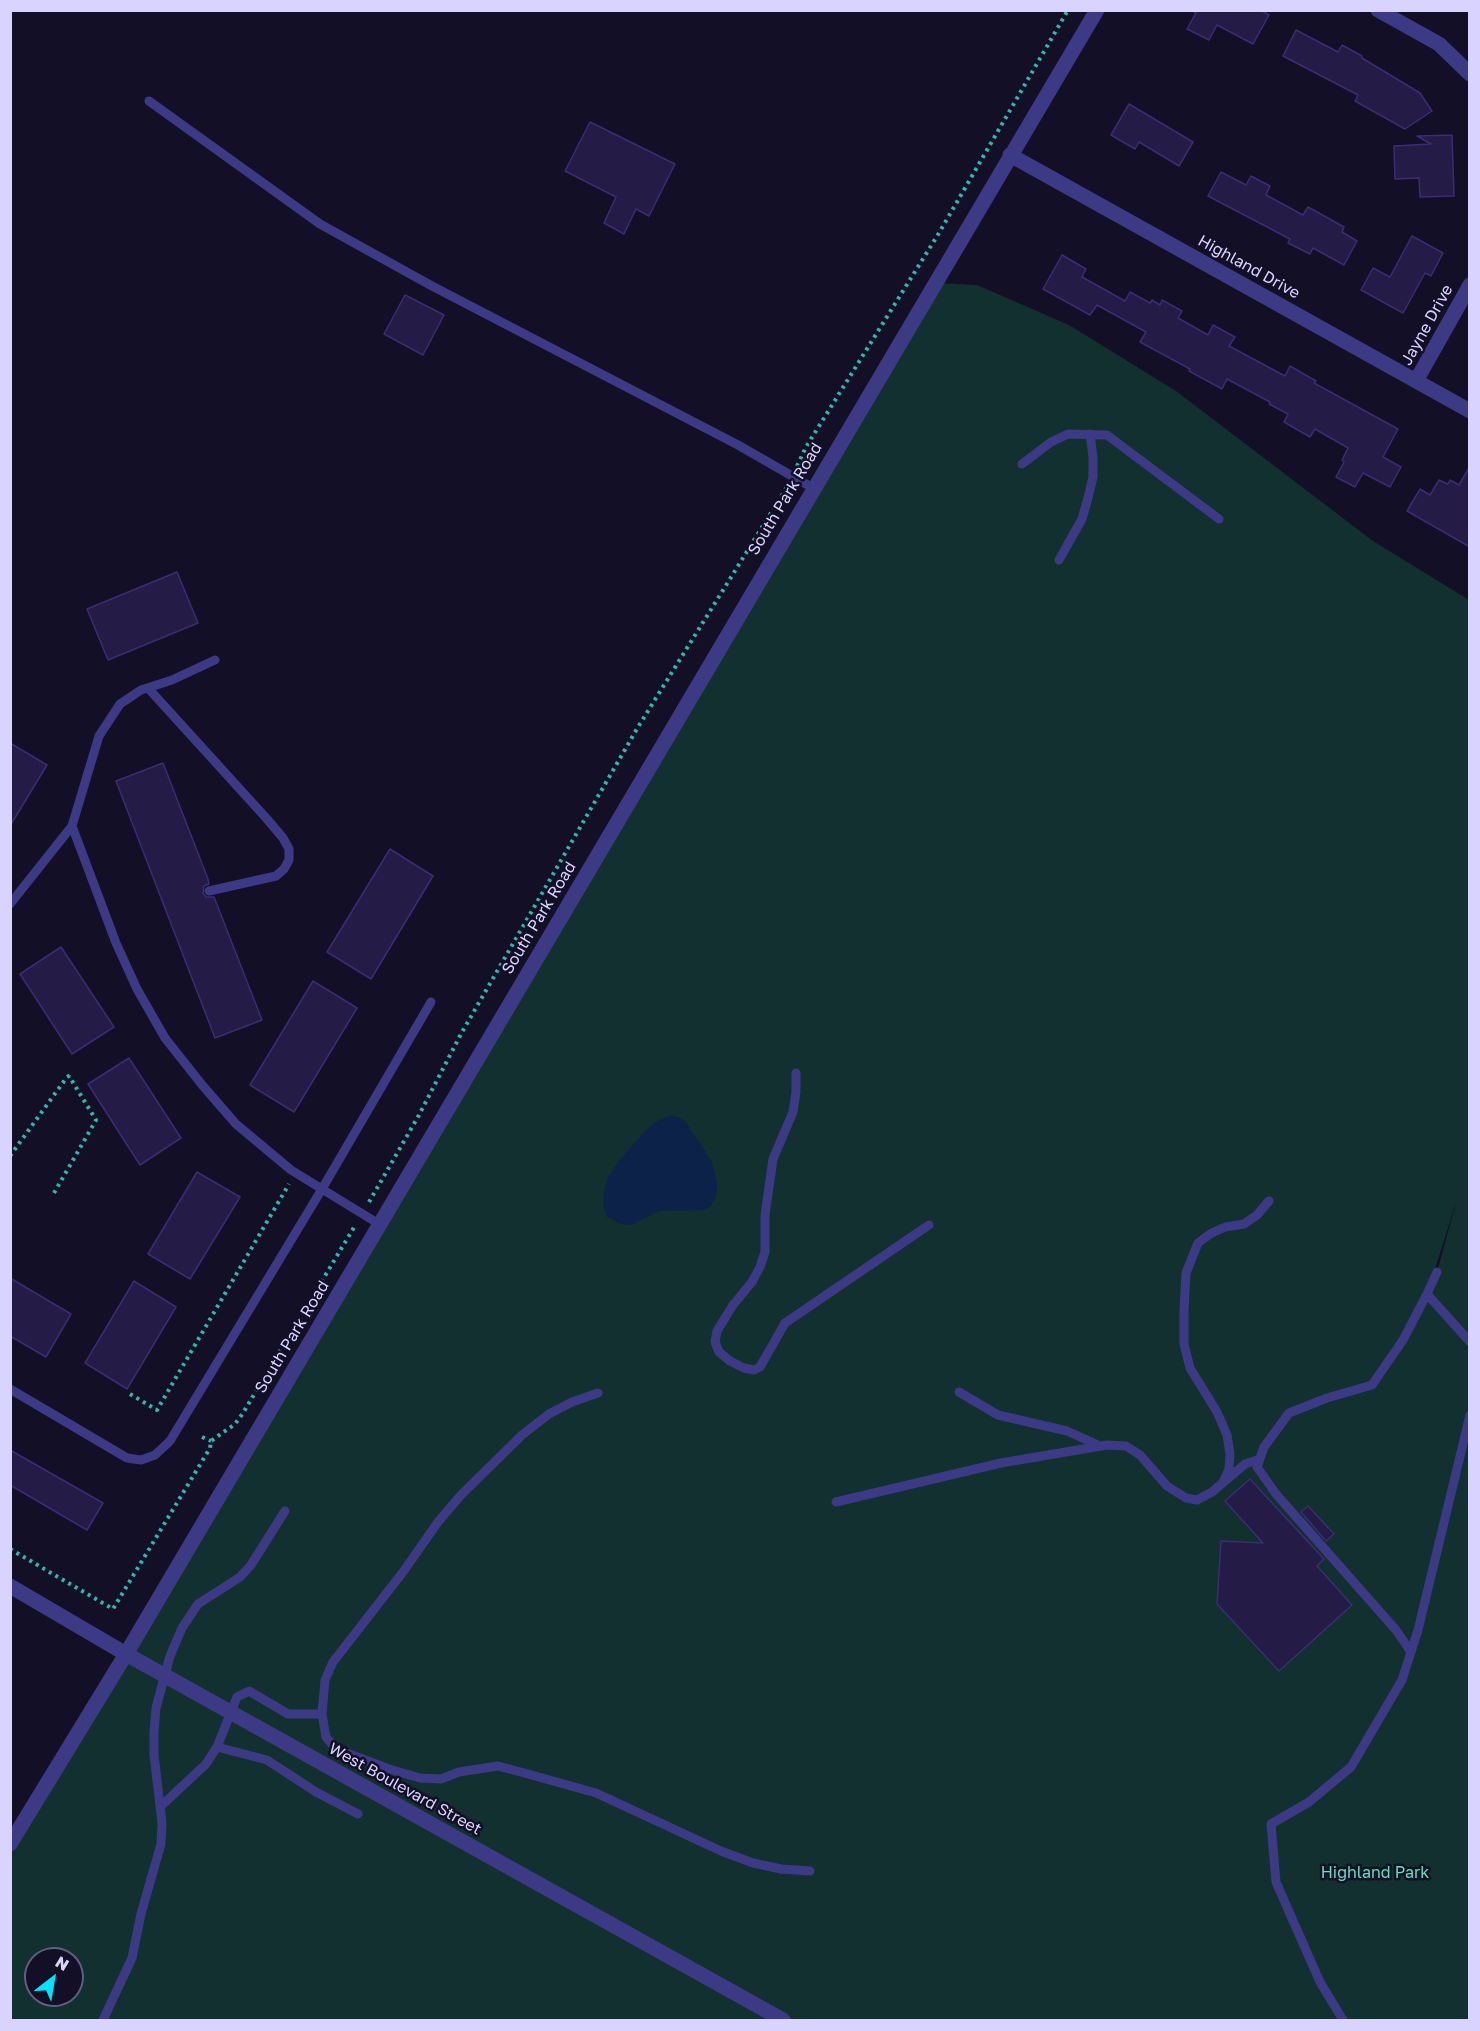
<!DOCTYPE html>
<style>
body{margin:0}
#map{position:relative;width:1480px;height:2031px;overflow:hidden;background:#130f26;font-family:"Golos Text",sans-serif}
canvas{display:block}
.frame{position:absolute;inset:0;border:12px solid #d9d4ff;pointer-events:none}
.north{position:absolute;left:24px;top:1947px;width:60px;height:60px;box-sizing:border-box;background:#130f26;border:2px solid #625e7d;border-radius:50%;rotate:31deg;font-size:16px;font-weight:700;line-height:24px;text-align:center;color:#d9d4ff}
.north::after{content:'';display:block;margin:auto;width:21px;height:27px;background:#00e5ff;clip-path:polygon(50% 0,100% 100%,50% 72%,0 100%)}
</style>
<div id="map">
<canvas width="1480" height="2031"></canvas>
<div class="frame"></div>
<div class="north">N</div>
</div>
<script>
const c = document.querySelector('canvas').getContext('2d');
c.lineJoin = 'round';
function fill(path, color) {
  c.fillStyle = color;
  c.fill(path, 'evenodd');
}
function shape(rows) {
  const path = new Path2D();
  for (const r of rows) {
    path.moveTo(r[0], r[1]);
    for (let i = 2; i < r.length; i += 2) path.lineTo(r[i], r[i + 1]);
  }
  return path;
}
function stroke(path, color, width, dash) {
  c.strokeStyle = color;
  c.lineWidth = width;
  c.lineCap = dash ? 'butt' : 'round';
  c.setLineDash(dash || []);
  c.stroke(path);
}
function drawText(font, color, halo, rows, align = 'center') {
  c.font = font + ' "Golos Text",sans-serif';
  c.lineWidth = 5;
  c.setLineDash([]);
  c.textBaseline = 'middle';
  c.strokeStyle = halo;
  c.fillStyle = color;
  for (const [text, x, y, turn = 0] of rows) {
    c.save();
    c.translate(x, y);
    c.rotate((+turn || 0) * Math.PI / 180);
    c.textAlign = isNaN(turn) ? turn : align;
    if (halo) c.strokeText(text, 0, 0);
    c.fillText(text, 0, 0);
    c.restore();
  }
}
const green = shape([
 [934,283,977,285,1069,325,1176,391,1373,541,1469,600,1469,2020,11,2020,11,1839],
 [1457,1199,1437,1272,1430,1285],
 [36,1959,72,1959,72,1995,36,1995]
]);
const water = shape([
 [669,1116,678,1117,685,1121,711,1160,717,1182,717,1193,713,1202,710,1207,704,1210,659,1211,633,1224,624,1225,607,1217,603,1206,604,1192,607,1179,618,1162,646,1130,660,1119]
]);
const building = shape([
 [1191,10,1261,10,1269,15,1253,44,1217,25,1209,40,1187,29,1196,13,1191,10],
 [1296,30,1338,52,1342,45,1362,56,1362,58,1420,93,1432,111,1405,129,1355,101,1358,95,1283,56,1296,30],
 [1129,104,1193,142,1179,166,1139,142,1135,149,1111,135,1129,104],
 [590,122,675,164,649,216,636,209,624,234,604,223,616,197,565,171,590,122],
 [1452,135,1454,196,1420,197,1419,178,1395,179,1394,146,1431,144,1417,136,1452,135],
 [1221,172,1246,185,1251,176,1270,186,1266,195,1303,215,1308,207,1344,227,1342,232,1357,241,1344,265,1313,248,1310,254,1288,243,1290,239,1208,196,1221,172],
 [1412,236,1443,253,1431,276,1425,273,1403,313,1361,290,1373,268,1390,277,1412,236],
 [1062,255,1086,269,1082,277,1125,301,1130,292,1150,303,1152,300,1160,305,1162,300,1182,311,1178,318,1208,335,1213,325,1235,337,1229,346,1285,376,1290,366,1316,381,1314,383,1398,429,1383,457,1401,467,1390,487,1363,473,1355,487,1336,477,1344,462,1342,460,1348,448,1315,429,1310,437,1284,422,1288,414,1269,404,1270,402,1227,379,1222,389,1189,371,1190,369,1140,342,1146,332,1097,305,1090,315,1043,289,1062,255],
 [405,295,444,315,423,355,384,334,405,295],
 [1470,466,1470,547,1407,511,1420,489,1430,495,1439,480,1448,484,1450,480,1459,485,1470,466],
 [177,572,198,623,108,660,87,609,177,572],
 [10,743,47,765,10,826,10,743],
 [163,763,208,879,209,884,204,886,203,893,206,897,214,897,262,1020,215,1038,116,781,163,763],
 [390,849,433,876,371,979,327,952,390,849],
 [61,947,114,1027,72,1054,20,974,61,947],
 [313,981,357,1008,294,1112,250,1085,313,981],
 [129,1058,181,1138,140,1165,88,1084,129,1058],
 [197,1172,240,1197,190,1279,148,1254,197,1172],
 [10,1278,71,1314,46,1357,10,1336,10,1278],
 [134,1281,176,1307,127,1389,85,1363,134,1281],
 [10,1450,103,1503,87,1530,10,1485,10,1450],
 [1250,1479,1324,1559,1317,1566,1352,1605,1279,1671,1217,1604,1221,1541,1263,1543,1225,1501,1250,1479],
 [1308,1506,1334,1534,1326,1541,1301,1512,1308,1506]
]);
const path = shape([
 [797,466,806,447,939,233,1068,10],
 [10,1156,67,1077,72,1074],
 [54,1193,96,1120,69,1076],
 [369,1202,419,1115,462,1032,638,727,787,487],
 [130,1394,157,1410,289,1184],
 [202,1437,211,1441],
 [10,1549,113,1609,210,1448,211,1441,235,1424,243,1413,356,1224]
]);
const service = shape([
 [149,101,320,224,432,286,738,445,813,488],
 [1022,464,1051,442,1068,434,1107,435,1219,519],
 [1059,560,1082,519,1088,498,1093,477,1093,457,1090,434],
 [215,660,172,680,141,690,120,704,99,736,72,826,116,943,137,989,165,1038,203,1086,236,1124,291,1170,379,1224],
 [148,688,267,819,283,838,289,849,289,860,284,869,276,876,209,891],
 [10,904,72,826],
 [796,1073,796,1092,793,1112,773,1159,765,1215,765,1252,760,1267,752,1282,733,1305,717,1331,715,1342,719,1352,730,1361,744,1368,754,1370,760,1367,785,1323,929,1225],
 [1437,1272,1427,1294,1470,1342],
 [10,1389,127,1458,141,1460,155,1455,170,1441,322,1189,431,1002],
 [959,1392,998,1415,1067,1431,1100,1446],
 [598,1393,572,1402,549,1414,522,1435,461,1495,438,1522,403,1572,333,1662,325,1680,322,1714,326,1737,336,1749,392,1770,420,1778,441,1779,459,1772,498,1766,528,1774,596,1793,721,1851,753,1863,781,1869,810,1871],
 [1224,1480,1229,1469,1230,1454,1227,1435,1217,1412,1190,1368,1184,1344,1184,1310,1186,1273,1198,1243,1210,1234,1225,1227,1244,1224,1257,1215,1269,1201],
 [836,1502,1001,1463,1107,1445,1126,1446,1140,1455,1167,1486,1186,1498,1197,1500,1212,1492,1245,1464,1260,1459],
 [1411,1652,1396,1630,1276,1494,1257,1467,1264,1447,1289,1413,1327,1398,1372,1385,1403,1340,1427,1294],
 [217,1747,267,1760,316,1792,358,1814],
 [161,1806,206,1764,217,1747,237,1697,249,1691,288,1714,322,1714],
 [103,2020,132,1958,141,1914,161,1844,162,1823,154,1755,154,1732,156,1708,170,1656,182,1628,198,1604,240,1577,251,1565,285,1511],
 [1343,2020,1320,1982,1276,1882,1271,1824,1309,1802,1351,1767,1402,1680,1418,1630,1470,1415]
]);
const minor = shape([
 [1378,10,1439,44,1470,74],
 [1010,155,1470,411],
 [1416,381,1470,285],
 [10,1586,126,1654,783,2020]
]);
const tertiary = shape([
 [10,1844,126,1654,1097,10]
]);
const streetNames = [
 ["Highland Drive",1249,267,29],
 ["Jayne Drive",1427,325,-61],
 ["South Park Road",785,499,-59],
 ["South Park Road",539,918,-59],
 ["South Park Road",292,1337,-59],
 ["West Boulevard Street",405,1789,29]
];
const parkNames = [
 ["Highland Park",1375,1873]
];
fill(green, '#12302f');
fill(water, '#0c2248');
fill(building, '#241b47');
stroke(building, '#3b2d73', 1.5);
stroke(path, '#2fb8b0', 4, [3, 4.5]);
stroke(service, '#3d3a85', 9);
stroke(minor, '#3d3a85', 15);
stroke(tertiary, '#3d3a85', 15);
drawText('16px', '#d9d4ff', '#130f26', streetNames);
drawText('16px', '#5fe0c0', '#130f26', parkNames);
</script>
